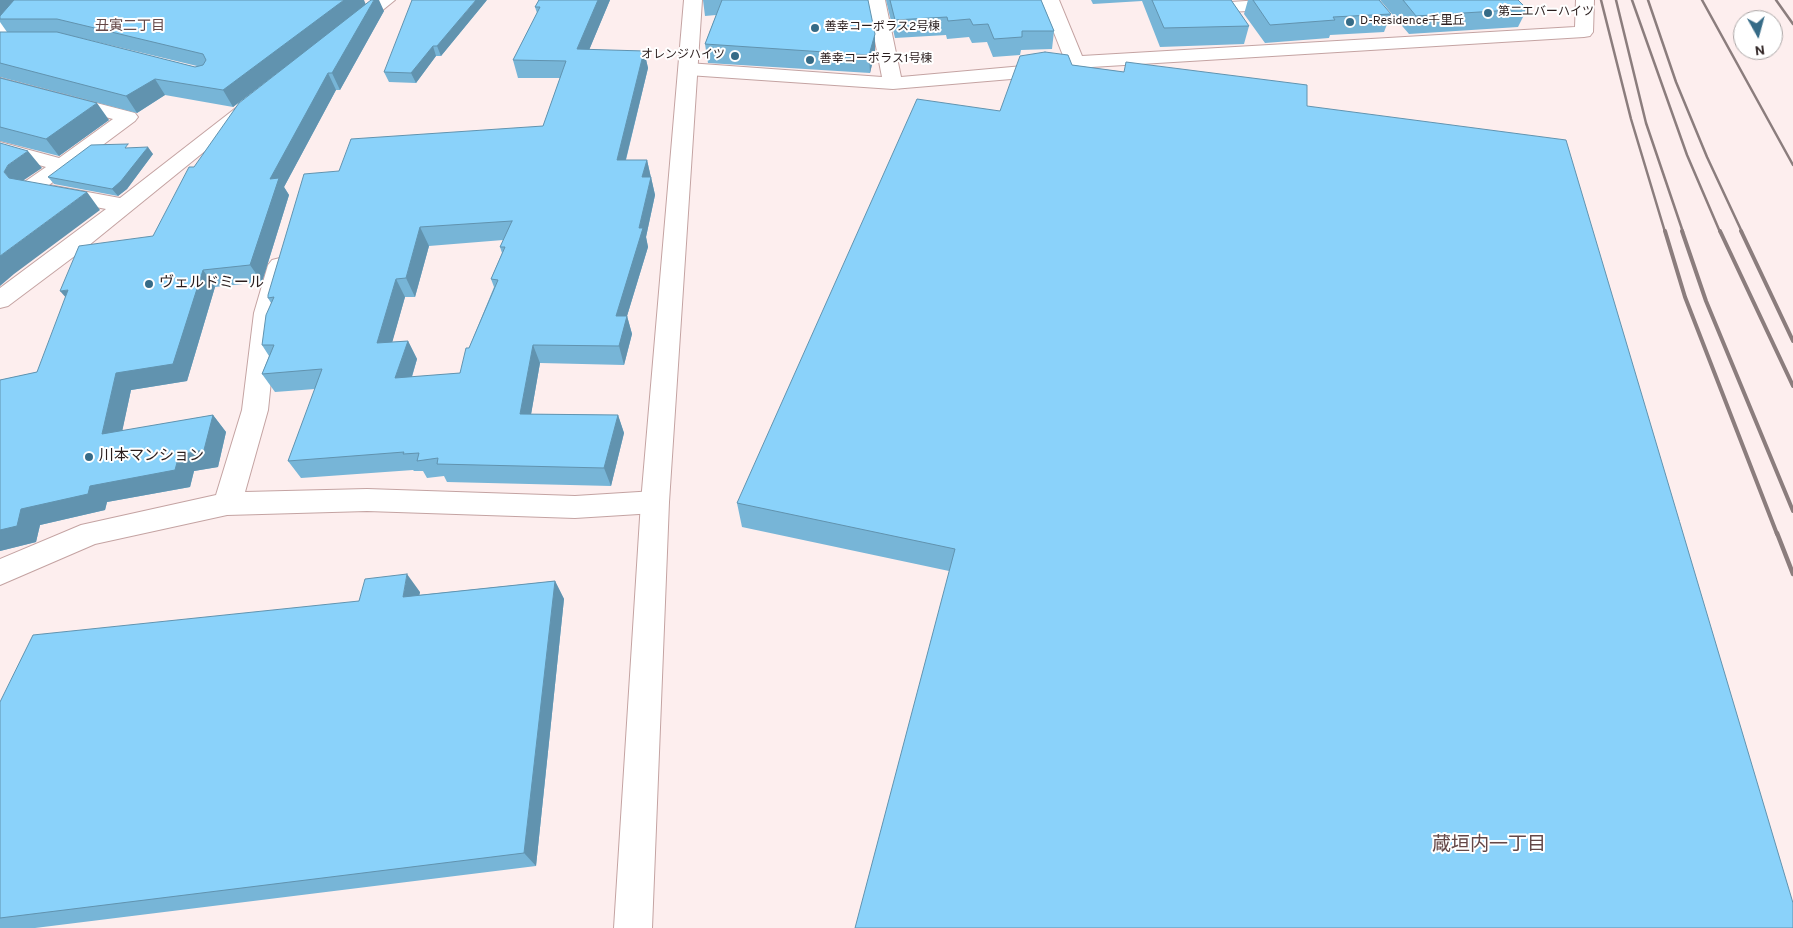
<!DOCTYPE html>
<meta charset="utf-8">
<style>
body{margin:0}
#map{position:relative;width:1793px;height:928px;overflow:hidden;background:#fdeeee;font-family:Overpass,sans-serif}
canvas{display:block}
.north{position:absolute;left:1733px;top:10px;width:50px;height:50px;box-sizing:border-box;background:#fff;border:1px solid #aaa5a5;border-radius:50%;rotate:173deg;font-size:14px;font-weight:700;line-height:20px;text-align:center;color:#2a1e1e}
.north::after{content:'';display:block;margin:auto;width:18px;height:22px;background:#366b87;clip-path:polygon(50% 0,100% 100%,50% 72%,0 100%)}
</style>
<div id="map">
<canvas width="1793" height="928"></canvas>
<div class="north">N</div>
</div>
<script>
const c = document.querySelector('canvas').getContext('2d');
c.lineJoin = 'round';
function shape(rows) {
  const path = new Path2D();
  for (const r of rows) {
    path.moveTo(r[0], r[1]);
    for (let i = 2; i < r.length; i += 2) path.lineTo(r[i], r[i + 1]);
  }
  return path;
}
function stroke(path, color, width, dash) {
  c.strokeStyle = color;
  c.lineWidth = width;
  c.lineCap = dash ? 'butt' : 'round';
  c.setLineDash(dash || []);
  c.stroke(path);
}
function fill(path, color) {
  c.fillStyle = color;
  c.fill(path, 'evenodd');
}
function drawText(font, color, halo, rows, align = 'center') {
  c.font = font + ' Overpass,"Noto Sans JP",sans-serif';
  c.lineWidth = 4;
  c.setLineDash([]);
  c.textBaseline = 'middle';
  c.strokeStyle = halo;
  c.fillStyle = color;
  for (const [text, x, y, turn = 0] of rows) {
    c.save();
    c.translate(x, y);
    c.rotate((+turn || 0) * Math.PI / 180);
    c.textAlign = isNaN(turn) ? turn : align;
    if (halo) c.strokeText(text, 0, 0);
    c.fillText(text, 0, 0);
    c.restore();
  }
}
const street = shape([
 [19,0,37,0,6,36,0,37,0,21,19,0],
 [375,0,395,0,357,31,345,31,342,27,345,23,375,0],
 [867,0,885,0,901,77,1023,66,1064,58,1041,0,1059,0,1082,56,1575,27,1576,0,1594,0,1593,32,1590,36,1584,37,1075,68,1023,78,893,89,688,75,681,73,679,69,681,65,688,63,882,77,867,0],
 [1262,0,1287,0,1291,4,1288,8,1282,9,1230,12,1224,11,1221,7,1224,3,1230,2,1262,0],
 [0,78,135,113,138,117,135,121,49,185,120,198,241,104,248,102,255,104,258,108,88,246,8,306,0,308,0,288,106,209,23,193,20,188,23,183,46,167,0,154,0,142,59,158,113,119,0,90,0,78],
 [280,258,288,260,292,265,278,313,268,410,245,492,367,489,575,496,655,491,665,494,669,502,665,510,655,513,575,518,367,511,227,515,95,544,0,585,0,559,81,525,216,495,242,410,254,313,268,265,272,260,280,258]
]);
const secondary = shape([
 [684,0,702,0,669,502,652,928,614,928,641,502,684,0]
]);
const railFar2 = shape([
 [1601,0,1631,119,1665,232],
 [1616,0,1646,123,1683,232],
 [1632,0,1687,155,1720,232],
 [1648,0,1676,82,1707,157,1742,232],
 [1702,0,1793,165],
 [1776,0,1793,24]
]);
const railFar1 = shape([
 [1665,231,1685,297,1777,534],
 [1682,231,1706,301,1793,511],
 [1720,231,1793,386],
 [1741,231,1793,341]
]);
const rail = shape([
 [1777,533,1793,574]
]);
const wall = shape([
 [0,0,366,4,384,11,340,90,336,90,284,187,289,195,262,282,215,287,187,381,131,390,122,431,213,415,226,432,218,467,194,471,190,487,107,502,105,510,40,525,36,542,0,551,0,380,37,372,153,236,194,167,280,71,233,107,165,95,137,113,0,77,0,32,7,32,0,22],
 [68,35,197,66,195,67],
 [487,0,441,56,436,56,416,83,389,82,384,72],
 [539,0,610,0,589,50,644,51,648,68,626,160,647,160,655,195,646,237,648,247,627,316,632,334,624,365,540,363,531,414,618,415,624,433,611,486,447,482,444,476,427,478,423,471,414,471,413,470,301,478,288,461,315,389,275,392,262,374,269,356,262,345,271,303,268,298,339,171,543,126,560,78,518,78,513,60,537,13,535,7],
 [503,240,500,247,502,253,491,279,494,287,469,348,460,373,412,377,417,359,408,341,392,342,405,297,415,297,429,246],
 [703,0,868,0,875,52,870,73,708,63,705,44,716,15,705,16],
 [886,0,1041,0,1054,31,1052,49,1021,50,1020,55,993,57,987,42,972,43,969,37,947,39,946,35,895,38],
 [1091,0,1231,0,1249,26,1244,44,1160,47,1142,1,1093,4],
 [1248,0,1379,0,1391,14,1384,32,1330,35,1329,38,1265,43,1244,14],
 [1380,0,1518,0,1527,9,1518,27,1409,34],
 [1072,65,1124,72,1307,85,949,571,742,527,737,503,1000,111],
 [0,78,109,120,59,156,0,141],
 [130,148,153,154,127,189,118,196,54,184,48,177],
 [555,581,564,599,536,866,35,928,0,928,0,702,359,601,420,592,419,595]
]);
const shadedWall = shape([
 [0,0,17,0,0,19],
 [344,0,364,0,366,5,233,107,223,90],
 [374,0,379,0,384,11,340,90,332,73],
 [476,0,487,0,441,56,437,46],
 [598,0,610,0,582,67,577,49],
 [875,34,875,52,870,73,869,55],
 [433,46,436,56,416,83,411,73],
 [644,51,648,68,621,179,617,160],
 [328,73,336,90,284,187,289,195,262,282,250,265,270,179],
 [155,79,165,95,137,113,126,96],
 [97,103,109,120,59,156,46,139],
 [148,147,153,154,127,189,118,196,112,189],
 [28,151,42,168,21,182,23,195,4,172,8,165],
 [647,160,651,178,642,177],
 [651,177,655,195,646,237,648,247,627,316,632,334,624,365,619,346,616,316,639,228],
 [87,192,100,210,14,274,0,286,0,256],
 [420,227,429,246,415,297,406,278],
 [203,270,215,287,187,381,131,390,118,451,102,434,116,373],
 [396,279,405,297,387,361,377,343],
 [68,290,75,308,60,291],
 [408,341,417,359,406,396,395,378],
 [533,345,540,363,528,432,520,414],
 [213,415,226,432,218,467,194,471,190,487,107,502,105,510,40,525,36,542,0,551,0,530,21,509,179,455],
 [618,415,624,433,611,486,604,468],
 [407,574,420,592,416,614,403,597],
 [555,581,564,599,536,866,524,853]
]);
const building = shape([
 [14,0,344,0,223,90,155,79,126,96,0,63,0,32,57,32,195,67,203,65,206,60,203,54,57,19,0,19,0,16,14,0],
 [371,0,374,0,332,73,328,73,270,179,279,178,250,265,203,270,173,364,116,373,102,434,213,415,204,450,179,455,175,470,90,486,88,494,21,509,17,526,0,530,0,380,37,372,68,290,60,291,79,246,153,236,189,167,194,167,239,103,371,0],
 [412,0,476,0,437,46,433,46,411,73,384,72,412,0],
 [539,0,598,0,577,49,644,51,617,160,647,160,642,177,651,177,639,228,643,228,616,316,627,316,619,346,533,345,520,414,618,415,604,468,437,464,438,458,417,461,419,453,403,454,404,452,288,461,322,369,262,374,274,345,262,345,266,315,274,297,268,298,268,295,304,174,339,171,351,139,543,126,566,61,513,60,540,7,535,7,539,0],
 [512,221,500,247,505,247,491,279,498,280,469,348,466,348,460,373,395,378,408,341,377,343,396,279,406,278,420,227,512,221],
 [722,0,868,0,875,34,869,55,705,44,722,0],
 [890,0,1041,0,1054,31,1022,31,1022,37,994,39,988,24,973,25,970,19,948,21,947,17,895,20,890,0],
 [1152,0,1231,0,1249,26,1164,28,1152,0],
 [1253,0,1379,0,1391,14,1333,17,1335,20,1270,25,1253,0],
 [1403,0,1518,0,1527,9,1416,16,1403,0],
 [1045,52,1068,55,1072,65,1124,72,1126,62,1307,85,1307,106,1566,140,1793,903,1793,928,855,928,955,549,737,503,917,99,1000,111,1020,56,1045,52],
 [0,78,97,103,46,139,0,127,0,78],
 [0,143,28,151,8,165,4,172,9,178,87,192,0,256,0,143],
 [128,144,125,148,148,147,121,181,112,189,48,177,91,145,128,144],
 [407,574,403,597,555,581,524,853,0,918,0,702,33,635,359,601,365,579,407,574]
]);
const markers = [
 [1488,13,5,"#366b87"],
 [1350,22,5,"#366b87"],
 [815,28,5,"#366b87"],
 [735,56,5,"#366b87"],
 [810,60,5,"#366b87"],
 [149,284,5,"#366b87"],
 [89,457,5,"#366b87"]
];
const farPoinames = [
 ["第二エバーハイツ",1498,13],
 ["D-Residence千里丘",1360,22],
 ["善幸コーポラス2号棟",825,28],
 ["オレンジハイツ",725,56,"right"],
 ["善幸コーポラス1号棟",820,60]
];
const farNeighbourhoodnames = [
 ["丑寅二丁目",130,27]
];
const poiNames = [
 ["ヴェルドミール",159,284],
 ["川本マンション",99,457]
];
const nearNeighbourhoodnames = [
 ["蔵垣内一丁目",1489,846]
];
stroke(street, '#c4a3a2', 2);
stroke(secondary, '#c4a3a2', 2);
fill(street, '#fff');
fill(secondary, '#fff');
stroke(railFar2, '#8b7d7d', 2.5);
stroke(railFar1, '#8b7d7d', 4);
stroke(rail, '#8b7d7d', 4.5);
fill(wall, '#77b5d7');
fill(shadedWall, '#6193af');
fill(building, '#8ad2fa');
stroke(building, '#6193af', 1);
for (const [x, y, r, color] of markers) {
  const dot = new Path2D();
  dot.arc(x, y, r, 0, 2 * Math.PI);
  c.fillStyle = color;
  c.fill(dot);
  stroke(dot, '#fff', 2);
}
drawText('12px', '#2a1e1e', '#fff', farPoinames, 'left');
drawText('14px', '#644848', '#fff', farNeighbourhoodnames);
drawText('15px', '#2a1e1e', '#fff', poiNames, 'left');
drawText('19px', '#644848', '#fff', nearNeighbourhoodnames);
</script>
